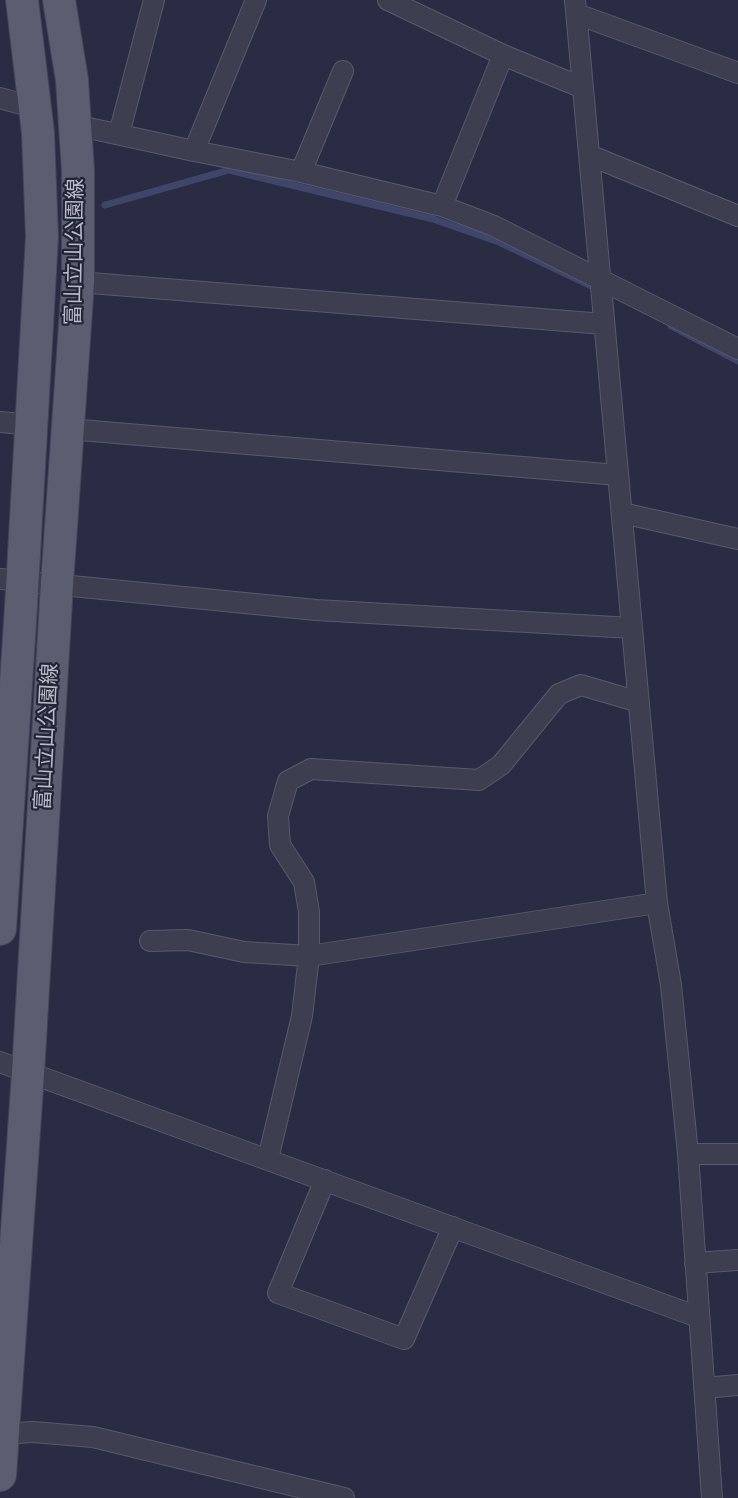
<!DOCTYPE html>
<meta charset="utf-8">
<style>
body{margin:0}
canvas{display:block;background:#292c42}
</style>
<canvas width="738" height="1498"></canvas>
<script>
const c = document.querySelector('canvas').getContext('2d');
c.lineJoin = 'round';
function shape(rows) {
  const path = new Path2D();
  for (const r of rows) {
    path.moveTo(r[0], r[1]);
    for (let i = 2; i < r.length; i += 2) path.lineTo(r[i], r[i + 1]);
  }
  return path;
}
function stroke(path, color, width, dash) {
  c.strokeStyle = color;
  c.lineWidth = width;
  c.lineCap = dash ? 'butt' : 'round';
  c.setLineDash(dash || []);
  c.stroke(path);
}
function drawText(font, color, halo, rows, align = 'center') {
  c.font = font + ' "Nunito Sans","Noto Sans JP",sans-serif';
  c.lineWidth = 4.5;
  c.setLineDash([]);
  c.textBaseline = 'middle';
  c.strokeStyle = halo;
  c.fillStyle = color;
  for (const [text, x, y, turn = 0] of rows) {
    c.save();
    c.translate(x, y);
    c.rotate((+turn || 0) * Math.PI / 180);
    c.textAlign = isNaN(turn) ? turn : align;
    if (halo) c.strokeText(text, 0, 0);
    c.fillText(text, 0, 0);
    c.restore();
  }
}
const stream = shape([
 [105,205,229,170,433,219,499,242,600,290],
 [671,326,738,361]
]);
const street = shape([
 [256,0,194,151,301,172],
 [388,0,503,55],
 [575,0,657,903,671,985,688,1154,712,1498],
 [577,14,738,73],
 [343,71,301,172,442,206],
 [583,88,503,55,442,206,494,226,738,349],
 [0,98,36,108],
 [75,125,194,151],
 [119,134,154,0],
 [589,155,738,216],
 [78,282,604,324],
 [0,422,32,425],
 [68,429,618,475],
 [622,513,738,539],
 [0,579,316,610,632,628],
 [150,941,188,940,244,952,309,956,657,903],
 [0,1062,698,1317],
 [688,1154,738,1154],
 [268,1159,302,1016,309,956,309,912,304,882,280,845,278,816,288,781,311,769,479,780,501,765,559,694,581,685,639,702],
 [325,1180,278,1293,404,1339,453,1227],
 [695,1263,738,1260],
 [704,1388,738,1385],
 [0,1434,33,1432,93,1437,344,1498]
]);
const primary = shape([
 [0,929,21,607,42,237,38,133,22,0],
 [0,1475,28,1073,57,584,78,282,78,171,72,80,59,0]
]);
const streetNames = [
 ["富山立山公園線",76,252,-89],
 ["富山立山公園線",48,737,-87]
];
stroke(stream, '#40456a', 7);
stroke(street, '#585a6c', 22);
stroke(primary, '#444658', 34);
stroke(street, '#3d3f51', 20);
stroke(primary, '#5b5e71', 32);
drawText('21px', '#babccb', '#222437', streetNames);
</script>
